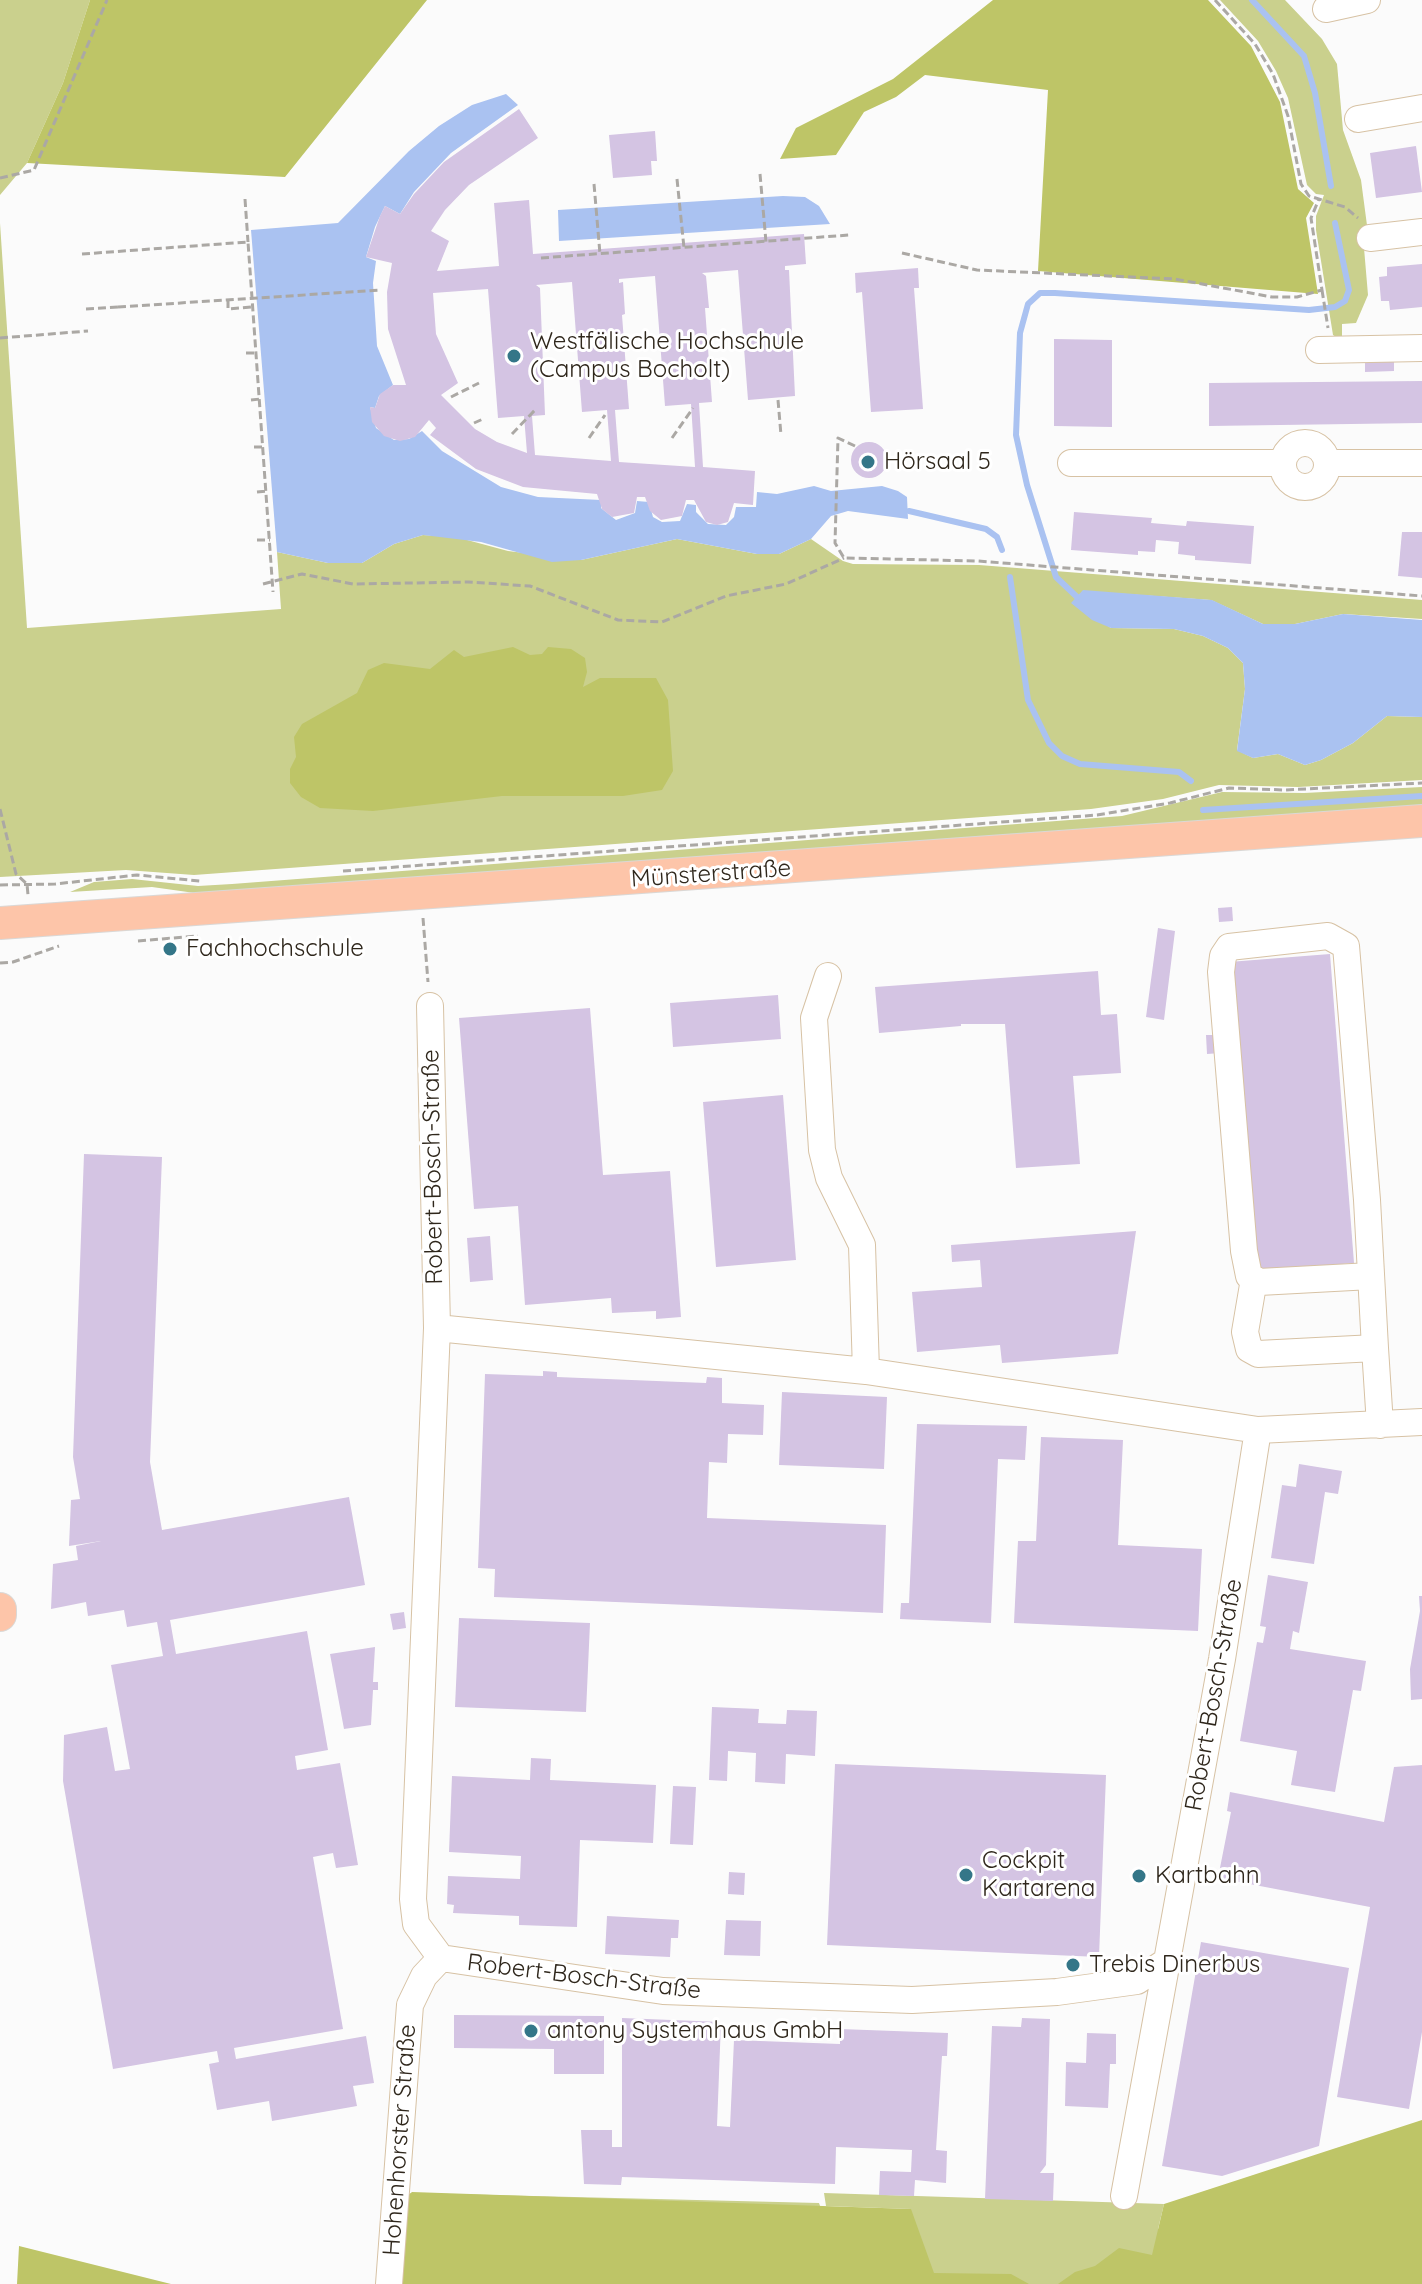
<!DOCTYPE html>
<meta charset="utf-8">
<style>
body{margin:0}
canvas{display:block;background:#fbfbfb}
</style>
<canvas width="1422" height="2284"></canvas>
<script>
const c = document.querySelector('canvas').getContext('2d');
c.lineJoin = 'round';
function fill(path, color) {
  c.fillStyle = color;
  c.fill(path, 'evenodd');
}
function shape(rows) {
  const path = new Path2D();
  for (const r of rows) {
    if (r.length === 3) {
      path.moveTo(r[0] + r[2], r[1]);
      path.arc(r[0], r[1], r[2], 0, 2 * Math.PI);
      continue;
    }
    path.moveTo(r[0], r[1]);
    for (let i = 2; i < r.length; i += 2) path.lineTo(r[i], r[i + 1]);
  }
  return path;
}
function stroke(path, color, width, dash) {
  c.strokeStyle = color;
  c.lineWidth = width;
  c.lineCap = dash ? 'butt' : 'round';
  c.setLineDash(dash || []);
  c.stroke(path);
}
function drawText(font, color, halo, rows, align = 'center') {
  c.font = font + ' Quicksand,sans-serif';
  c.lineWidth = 6;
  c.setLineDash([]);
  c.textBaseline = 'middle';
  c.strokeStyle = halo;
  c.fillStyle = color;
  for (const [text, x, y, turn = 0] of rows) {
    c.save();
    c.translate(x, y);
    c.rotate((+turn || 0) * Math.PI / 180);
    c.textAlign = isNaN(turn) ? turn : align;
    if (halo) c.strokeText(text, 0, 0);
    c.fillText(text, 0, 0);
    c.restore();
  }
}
const green = shape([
 [0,0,90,0,63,83,27,163,0,195],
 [1220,0,1285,0,1322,39,1337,64,1343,130,1361,180,1370,248,1364,248,1368,295,1356,323,1342,324,1342,341,1333,335,1316,230,1316,216,1324,195,1316,194,1307,185,1288,98,1276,71,1258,41],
 [0,223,27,628,281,609,277,552,328,563,362,563,394,544,423,535,456,537,508,551,581,560,677,539,757,554,779,554,811,539,843,561,853,564,979,565,1422,600,1422,619,1343,614,1295,624,1263,624,1211,600,1083,591,1072,603,1111,628,1174,629,1203,636,1228,648,1243,663,1245,689,1237,750,1253,758,1278,754,1305,765,1321,760,1353,743,1387,716,1422,717,1422,780,1298,787,1219,785,1163,799,1091,809,194,875,126,870,0,877],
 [1422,787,1422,808,202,894,152,887,70,892,94,882,132,879,198,886,232,884,1122,816,1222,792,1304,793],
 [411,2193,819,2203,824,2217,911,2209,826,2206,824,2193,1164,2204,1158,2229,1422,2284,394,2284,399,2203]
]);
const forest = shape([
 [90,0,427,0,285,177,27,163,63,83],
 [993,0,1208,0,1251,46,1280,102,1298,189,1314,203,1306,218,1318,294,1038,271,1048,90,925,75,896,97,864,112,836,155,780,159,796,128,893,79],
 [513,647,530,655,542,654,548,647,571,649,585,658,587,672,583,687,600,678,656,678,668,700,673,771,662,790,623,796,502,796,373,811,320,808,301,797,290,783,290,769,296,757,294,737,302,724,357,693,368,670,384,663,430,669,454,650,464,657],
 [1422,2120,1422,2284,1058,2284,1075,2272,1095,2266,1119,2248,1152,2255,1164,2204],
 [412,2192,911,2209,934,2273,1011,2274,1029,2284,394,2284,399,2203],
 [19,2246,171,2284,17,2284]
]);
const water = shape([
 [506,94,518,105,451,153,414,192,400,214,385,206,375,227,366,257,376,261,373,283,377,346,393,385,379,396,375,408,370,407,376,428,394,440,409,439,422,431,442,451,501,487,538,497,601,500,601,508,616,520,635,513,637,501,649,502,653,517,662,522,680,521,687,504,696,505,696,512,708,524,726,525,734,517,736,507,756,507,757,492,777,494,814,486,831,491,882,486,898,491,907,497,908,519,848,511,831,516,811,539,779,554,757,554,677,539,581,560,552,562,481,542,423,535,394,544,362,563,328,563,277,552,251,230,338,223,409,151,439,126,472,105],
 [783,196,805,197,819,206,830,224,559,241,558,210],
 [1083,590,1212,600,1263,624,1295,624,1343,614,1422,620,1422,717,1387,716,1353,743,1321,760,1305,765,1278,754,1253,758,1237,751,1245,689,1243,663,1228,648,1203,636,1174,629,1111,628,1092,620,1071,603]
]);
const stream = shape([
 [1252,0,1304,56,1315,93,1331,186],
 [909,511,986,529,997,537,1002,550],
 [1010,577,1028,700,1049,743,1062,756,1080,764,1179,772,1191,781],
 [1077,597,1056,577,1027,485,1016,435,1020,333,1028,304,1040,293,1055,293,1309,310,1335,307,1345,301,1349,290,1335,223],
 [1203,810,1422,796]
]);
const building = shape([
 [519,109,538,138,469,185,445,210,431,231,449,241,437,271,499,266,494,203,529,200,533,254,804,234,806,264,785,266,785,270,789,270,795,396,748,400,738,270,702,273,706,276,709,308,705,308,712,402,699,403,703,467,755,471,753,505,734,503,728,522,717,525,706,522,694,500,686,500,682,516,661,520,650,511,645,497,637,497,634,513,612,517,602,509,597,494,523,487,476,469,430,435,436,428,429,420,415,437,400,441,384,436,372,422,370,407,375,408,380,394,393,385,406,385,388,329,387,292,392,263,366,257,380,216,385,206,400,214,414,194,444,162],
 [655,276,665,406,691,404,695,467,619,462,615,410,629,409,622,315,625,314,623,282,619,283,619,279],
 [572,282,582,412,607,410,611,461,535,455,532,416,545,415,540,288,536,285],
 [488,289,498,418,524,416,527,453,497,442,475,429,441,395,458,383,436,334,433,293],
 [655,131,657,161,651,161,652,175,613,178,609,135],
 [1416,146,1422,192,1376,198,1370,153],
 [1422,264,1422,307,1390,310,1389,301,1381,301,1379,277,1387,276,1387,267],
 [918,268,919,288,914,288,923,409,871,412,862,292,856,293,855,273],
 [1054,339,1112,340,1112,427,1054,426],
 [1394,360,1394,371,1365,372,1365,361],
 [1422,381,1422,423,1209,426,1209,383],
 [869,460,18],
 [1074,512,1152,518,1151,523,1186,526,1187,521,1254,526,1251,564,1195,560,1195,556,1178,554,1179,542,1156,540,1155,552,1138,551,1138,555,1071,550],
 [1402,532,1422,532,1422,578,1398,576],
 [1232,907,1233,921,1219,922,1218,908],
 [1158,928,1175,931,1164,1020,1146,1017],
 [1330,954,1354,1263,1252,1271,1229,962],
 [1098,971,1101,1015,1117,1014,1121,1073,1073,1076,1080,1164,1016,1168,1005,1024,961,1024,961,1026,879,1033,875,987],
 [778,995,781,1039,673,1047,670,1003],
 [590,1008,603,1175,670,1171,681,1317,656,1319,656,1311,612,1313,611,1298,525,1305,518,1206,474,1209,459,1018],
 [1206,1035,1220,1035,1221,1053,1207,1054],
 [783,1095,796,1260,716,1267,703,1102],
 [84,1154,162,1157,150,1462,162,1530,349,1497,365,1585,170,1620,176,1654,307,1631,328,1750,295,1756,297,1770,340,1763,358,1865,336,1868,333,1853,313,1857,343,2029,234,2048,236,2059,366,2036,374,2083,353,2086,357,2106,272,2121,269,2101,217,2110,209,2064,219,2062,217,2051,113,2069,63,1781,64,1735,107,1727,115,1771,130,1769,111,1665,163,1656,157,1622,127,1627,124,1610,88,1616,86,1602,51,1609,53,1564,78,1560,76,1546,101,1541,69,1546,71,1500,80,1499,73,1457],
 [1136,1231,1118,1354,1002,1363,1000,1345,917,1352,912,1292,982,1287,980,1260,952,1262,951,1245],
 [490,1236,493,1280,470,1282,467,1238],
 [543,1371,557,1372,557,1377,706,1383,707,1377,722,1378,722,1403,764,1405,763,1435,728,1434,727,1463,709,1462,707,1518,886,1525,883,1613,494,1597,495,1569,478,1568,485,1374,543,1376],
 [782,1392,887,1397,884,1469,779,1465],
 [917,1424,1027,1426,1025,1460,998,1459,991,1623,900,1619,901,1603,909,1603],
 [1041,1437,1123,1440,1118,1545,1202,1549,1198,1631,1014,1623,1018,1541,1036,1541],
 [1299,1464,1342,1471,1338,1494,1325,1492,1314,1564,1271,1558,1282,1485,1296,1487],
 [1268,1575,1308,1582,1299,1633,1293,1631,1290,1649,1366,1661,1361,1691,1353,1690,1335,1792,1291,1785,1297,1751,1240,1741,1257,1642,1263,1643,1266,1627,1260,1626],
 [1419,1596,1422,1596,1422,1699,1411,1700,1410,1669,1420,1611],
 [404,1612,406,1628,393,1630,390,1614],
 [459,1618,590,1623,586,1712,455,1707],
 [375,1647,373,1682,378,1682,378,1690,373,1690,371,1725,344,1729,330,1654],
 [712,1707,759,1709,758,1723,786,1724,787,1710,817,1711,815,1756,786,1754,785,1784,755,1782,756,1753,728,1751,727,1781,709,1780],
 [531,1758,551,1759,550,1780,656,1785,653,1843,580,1840,577,1927,519,1925,519,1916,453,1913,454,1905,447,1904,448,1876,520,1879,521,1856,449,1852,452,1776,530,1780],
 [835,1764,1106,1775,1099,1957,827,1945],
 [1422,1765,1422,2032,1409,2109,1337,2097,1370,1907,1218,1878,1231,1812,1227,1811,1230,1792,1384,1822,1394,1767],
 [673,1786,696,1787,693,1845,670,1844],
 [729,1872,745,1873,744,1895,728,1894],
 [607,1916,679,1920,678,1938,671,1938,670,1957,605,1954],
 [726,1920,761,1921,760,1956,724,1955],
 [1201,1942,1349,1968,1319,2146,1222,2176,1162,2166],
 [454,2015,604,2016,604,2074,554,2074,554,2049,454,2048],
 [622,2018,721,2022,717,2126,730,2127,734,2040,840,2044,840,2029,948,2033,947,2056,942,2056,936,2150,947,2151,946,2183,915,2180,914,2196,879,2195,880,2171,911,2172,912,2150,836,2147,835,2184,622,2177,621,2185,584,2184,581,2130,612,2130,612,2147,622,2147],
 [1022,2018,1050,2019,1046,2165,1040,2173,1054,2173,1053,2201,985,2199,992,2026,1021,2027],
 [1087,2033,1116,2034,1116,2064,1110,2064,1108,2108,1065,2106,1066,2062,1086,2063]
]);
const path = shape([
 [1215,0,1255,44,1273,74,1288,116,1301,184,1309,196,1345,207,1358,218],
 [760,174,766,242],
 [0,178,34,170,107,0],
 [677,179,684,248],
 [594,184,600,254],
 [245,199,248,242],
 [902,253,977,270,1175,279,1272,297,1297,297,1322,290,1311,218,1319,199],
 [82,254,248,242,273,592],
 [541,258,849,235],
 [1322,290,1328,328],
 [228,300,228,309,251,307],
 [86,309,118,307],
 [0,338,88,331],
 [246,353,256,353],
 [451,397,479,383],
 [251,400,260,399],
 [778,400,781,435],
 [474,423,483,419],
 [512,434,535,410],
 [589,438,605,415],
 [672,438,693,408],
 [855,446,838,438,835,543,844,558,978,561,1422,596],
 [254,447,263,447],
 [257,492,267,491],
 [257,540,270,540],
 [263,584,302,574,353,584,468,582,530,586,618,620,662,622,726,596,786,584,844,558],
 [0,809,16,874,27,884,28,895],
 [343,871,1097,815,1170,803,1229,788,1285,790,1422,783],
 [0,885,55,884,137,875,200,881],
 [423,918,428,982],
 [138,941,198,936],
 [0,963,13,962,59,946]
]);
const minor = shape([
 [1326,9,1367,0],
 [1358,119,1422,108],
 [1370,238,1422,232],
 [1319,350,1422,348],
 [1305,465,22],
 [1071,463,1283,463],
 [1327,463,1422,463],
 [828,976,814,1018,822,1150,829,1178,862,1245,866,1371],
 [430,1006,437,1328,866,1371,1258,1430,1422,1422],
 [1371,1276,1259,1282,1249,1276,1244,1251,1221,972,1223,956,1229,947,1328,936,1346,946,1367,1200,1375,1348,1380,1425],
 [1254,1279,1245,1332,1249,1349,1258,1354,1375,1348],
 [437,1328,413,1899,416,1924,441,1958,663,1991,912,2000,1057,1992,1137,1981,1167,1961,1222,1659,1258,1430],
 [1124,2196,1167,1961],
 [389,2284,410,2005,424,1976,441,1958]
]);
const major = shape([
 [0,923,1422,821],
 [0,1609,0,1615]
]);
const pathBridge = shape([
 [118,307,381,290]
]);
const markers = [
 [514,356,8,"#347688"],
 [868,462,8,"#347688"],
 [170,949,8,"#347688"],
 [966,1875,8,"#347688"],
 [1139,1876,8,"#347688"],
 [1073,1965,8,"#347688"],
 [531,2031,8,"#347688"]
];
const poiNames = [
 ["Westfälische Hochschule",530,342],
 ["(Campus Bocholt)",530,370],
 ["Hörsaal 5",884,462],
 ["Fachhochschule",186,949],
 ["Cockpit",982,1861],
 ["Kartarena",982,1889],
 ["Kartbahn",1155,1876],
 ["Trebis Dinerbus",1089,1965],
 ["antony Systemhaus GmbH",547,2031]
];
const streetNames = [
 ["Münsterstraße",711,874,-4],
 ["Robert-Bosch-Straße",433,1167,-91],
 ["Robert-Bosch-Straße",1214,1695,-80],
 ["Robert-Bosch-Straße",584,1977,7],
 ["Hohenhorster Straße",400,2140,-86]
];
fill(green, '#cad08d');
fill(forest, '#bec567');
fill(water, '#aac2f1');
stroke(stream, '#aac2f1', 6);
fill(building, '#d4c4e3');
stroke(minor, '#d7c2a4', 28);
stroke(major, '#dad8d6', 34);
stroke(path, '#aba8a4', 3, [8, 4]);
stroke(minor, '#fff', 26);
stroke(major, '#fdc5a9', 32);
stroke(pathBridge, '#aba8a4', 3, [8, 4]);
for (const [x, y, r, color] of markers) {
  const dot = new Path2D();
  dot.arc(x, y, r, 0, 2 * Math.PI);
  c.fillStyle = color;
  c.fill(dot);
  stroke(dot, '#fff', 3);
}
drawText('24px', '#2f271c', '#fff', poiNames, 'left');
drawText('24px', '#2f271c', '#fff', streetNames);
</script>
